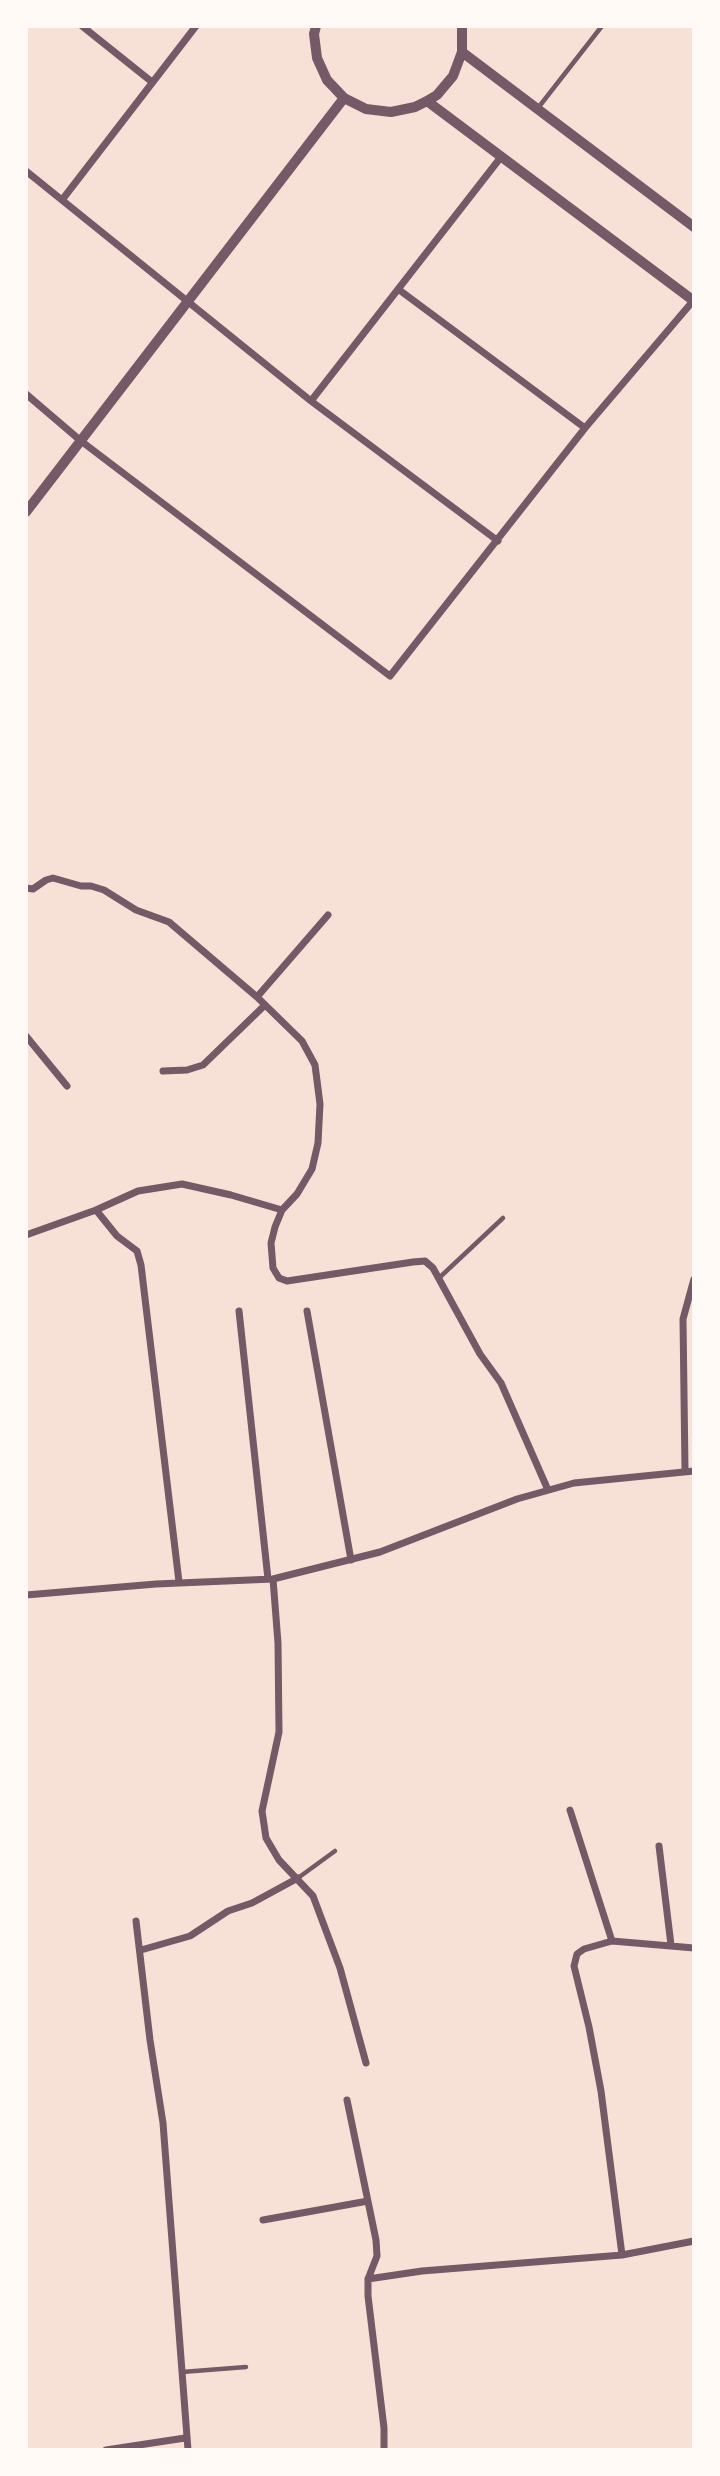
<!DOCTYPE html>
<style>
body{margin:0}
#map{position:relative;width:720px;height:2476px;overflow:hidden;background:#f7e1d7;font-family:"Varela Round",sans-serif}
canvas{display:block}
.frame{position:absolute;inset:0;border:28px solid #fffaf5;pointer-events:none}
</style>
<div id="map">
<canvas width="720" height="2476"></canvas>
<div class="frame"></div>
</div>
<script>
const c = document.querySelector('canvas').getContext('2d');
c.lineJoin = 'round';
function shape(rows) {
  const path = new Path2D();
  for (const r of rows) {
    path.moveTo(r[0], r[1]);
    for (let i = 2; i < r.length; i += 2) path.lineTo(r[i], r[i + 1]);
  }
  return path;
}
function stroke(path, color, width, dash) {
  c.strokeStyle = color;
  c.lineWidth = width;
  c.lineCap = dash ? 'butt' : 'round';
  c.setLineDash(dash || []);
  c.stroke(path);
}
const service = shape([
 [538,108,602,26],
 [439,1278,503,1218],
 [298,1878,335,1851],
 [182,2372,246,2367]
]);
const minor = shape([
 [82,26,152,82],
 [26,171,311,401,498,541],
 [62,200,196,26],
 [398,289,585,428],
 [26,394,81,441,390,676,585,428,693,301],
 [311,401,501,157],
 [26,888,33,889,46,880,53,878,81,886,91,886,104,890,136,910,169,922,257,997,302,1041,315,1065,320,1104,318,1143,312,1169,297,1194,282,1210,275,1227,271,1243,273,1268,279,1278,287,1281,413,1262,425,1261,433,1268,480,1354,501,1383,548,1490],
 [257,997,328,915],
 [26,1036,67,1086],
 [163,1071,187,1070,203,1065,265,1005],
 [96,1210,117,1236,137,1251,141,1265,179,1582],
 [26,1235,96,1210,138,1191,182,1184,231,1195,282,1210],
 [239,1311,268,1579],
 [307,1311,351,1560],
 [685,1470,683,1319,694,1279],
 [273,1579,278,1643,279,1732,262,1811,266,1838,279,1860,313,1896,340,1968,366,2063],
 [26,1595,156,1584,273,1579,380,1552,517,1499,574,1483,694,1471],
 [570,1810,612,1941],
 [659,1846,671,1945],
 [136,1921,150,2040,163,2123,188,2450],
 [141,1950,190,1936,228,1911,252,1903,298,1878],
 [347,2100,376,2240,377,2256,368,2279,368,2296,384,2428,384,2450],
 [263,2220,368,2201],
 [622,2255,601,2091,589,2027,574,1966,577,1954,584,1949,612,1941,694,1948],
 [368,2279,422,2271,622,2255,694,2241],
 [106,2450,185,2438]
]);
const tertiary = shape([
 [316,26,314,34,317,58,327,80,344,98,366,109,391,112,415,107,427,101,437,95,453,76,462,52,462,26],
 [462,52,694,227],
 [427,101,694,301],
 [26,512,344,98]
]);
stroke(service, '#755966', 4.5);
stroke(minor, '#755966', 7);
stroke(tertiary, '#755966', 10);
</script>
